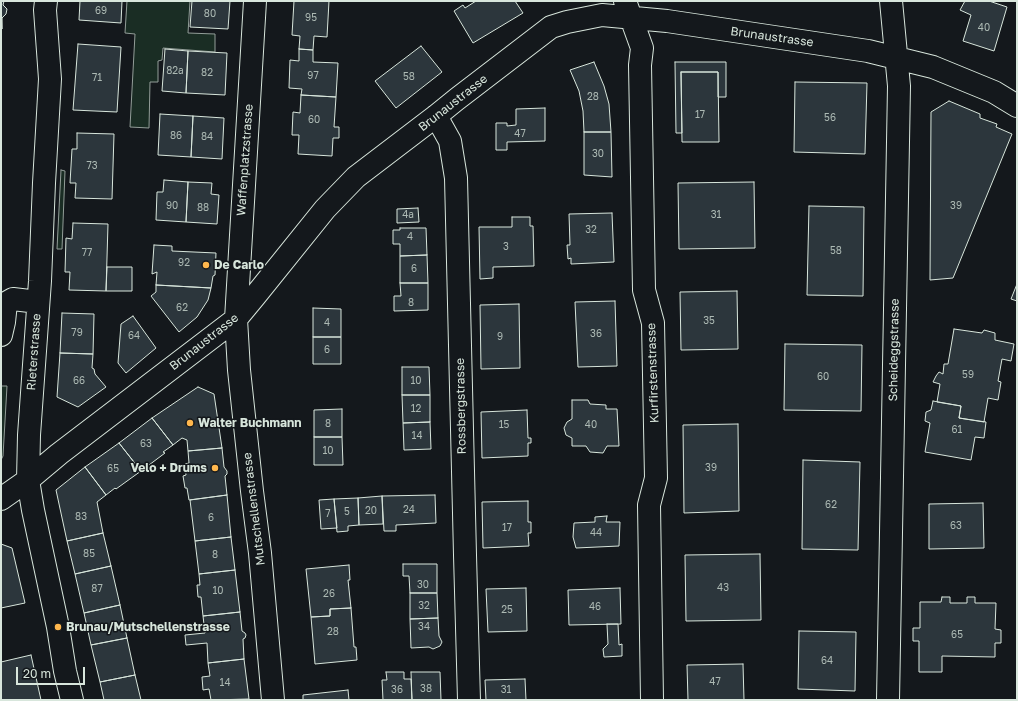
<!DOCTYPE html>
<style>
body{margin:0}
#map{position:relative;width:1018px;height:701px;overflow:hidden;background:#14181c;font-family:"Golos Text",sans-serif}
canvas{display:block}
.frame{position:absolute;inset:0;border:2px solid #d8e6dc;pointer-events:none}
.scale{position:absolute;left:16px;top:667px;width:69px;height:18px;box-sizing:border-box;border:2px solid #d8e6dc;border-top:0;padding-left:5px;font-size:12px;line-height:14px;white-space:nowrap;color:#d8e6dc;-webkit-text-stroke:3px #14181c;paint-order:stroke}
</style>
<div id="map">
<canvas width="1018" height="701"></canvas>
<div class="frame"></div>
<div class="scale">20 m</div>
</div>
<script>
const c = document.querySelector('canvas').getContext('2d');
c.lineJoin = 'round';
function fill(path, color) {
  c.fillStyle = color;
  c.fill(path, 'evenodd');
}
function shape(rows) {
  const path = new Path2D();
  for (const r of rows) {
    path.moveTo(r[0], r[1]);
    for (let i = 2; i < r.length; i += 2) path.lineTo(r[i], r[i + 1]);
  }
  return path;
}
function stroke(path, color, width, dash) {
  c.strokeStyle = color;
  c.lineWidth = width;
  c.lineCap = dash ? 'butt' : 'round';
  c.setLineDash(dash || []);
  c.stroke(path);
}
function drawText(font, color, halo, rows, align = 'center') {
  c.font = font + ' "Golos Text",sans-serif';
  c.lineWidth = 3;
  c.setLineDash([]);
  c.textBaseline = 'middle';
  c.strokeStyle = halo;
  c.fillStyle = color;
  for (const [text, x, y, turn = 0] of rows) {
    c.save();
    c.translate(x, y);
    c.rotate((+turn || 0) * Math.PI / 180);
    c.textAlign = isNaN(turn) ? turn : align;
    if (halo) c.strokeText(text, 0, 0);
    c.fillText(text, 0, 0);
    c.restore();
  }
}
const green = shape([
 [127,1,190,1,188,33,215,34,215,52,163,48,162,60,158,61,158,82,150,82,149,128,130,127,135,34,125,33,127,1],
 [61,170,65,171,62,249,57,249,61,170],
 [1,386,7,386,3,456,1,460,1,386]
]);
const building = shape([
 [1,1,4,1,3,5,7,9,6,14,2,18,2,29,1,1],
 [80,1,122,1,121,23,79,20,80,1],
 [192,1,230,1,228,29,190,27,192,1],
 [294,1,329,1,327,37,314,36,313,50,299,49,300,36,292,35,294,1],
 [476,1,515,1,523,13,473,43,454,11,463,5,465,8,476,1],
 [965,1,989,1,1007,7,994,51,963,41,971,15,960,10,965,1],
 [78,44,121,47,117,112,73,110,78,44],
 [421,46,442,72,396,108,375,81,421,46],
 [165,49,188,51,186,93,162,91,165,49],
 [299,49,313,50,313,62,338,63,336,97,301,95,302,89,289,88,290,60,299,61,299,49],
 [188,51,227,53,225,95,186,93,188,51],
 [594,62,604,86,609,104,611,132,584,132,583,111,579,91,570,70,594,62],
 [675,62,726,62,726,97,718,97,718,72,681,72,682,133,676,133,675,62],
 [681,72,718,72,719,142,682,142,681,72],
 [795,82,867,83,865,154,794,152,795,82],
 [301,95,336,97,334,127,339,127,339,138,333,138,332,156,298,154,299,135,292,135,293,112,300,113,301,95],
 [949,101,980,114,980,118,997,124,996,127,1012,134,953,278,930,280,931,112,949,101],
 [545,108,545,141,507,142,507,150,496,150,496,123,507,123,507,126,516,125,516,109,545,108],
 [160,114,193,116,191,157,158,155,160,114],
 [193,116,224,118,222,159,191,157,193,116],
 [584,132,611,132,612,177,584,175,584,132],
 [77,133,114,134,112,199,75,198,76,183,70,183,72,149,77,149,77,133],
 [164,180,188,182,186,222,156,220,157,192,163,192,164,180],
 [188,182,212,183,211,194,219,195,217,224,186,222,188,182],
 [754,182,755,248,679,249,678,183,754,182],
 [809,206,864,207,863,296,807,295,809,206],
 [418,208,419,222,397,223,397,209,418,208],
 [612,213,614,262,571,264,571,258,568,259,567,245,570,245,569,214,612,213],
 [512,217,530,217,530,226,533,226,534,266,493,267,493,278,480,279,479,227,512,227,512,217],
 [73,223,108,224,106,291,69,290,70,272,65,272,66,238,72,239,73,223],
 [400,228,426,228,427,255,400,256,400,244,393,244,393,230,400,230,400,228],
 [154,245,172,246,172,251,216,253,215,275,213,276,211,288,156,285,157,272,152,274,154,245],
 [427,255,428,283,400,283,400,256,427,255],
 [107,267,132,267,132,291,106,291,107,267],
 [400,283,428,283,428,310,394,311,394,296,401,296,400,283],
 [1017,284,1017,301,1011,299,1017,284],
 [156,285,211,288,208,300,197,317,179,332,151,296,156,292,156,285],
 [737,291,738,349,681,350,680,292,737,291],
 [615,301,617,366,578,367,575,302,615,301],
 [519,304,520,368,481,369,480,305,519,304],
 [313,308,341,309,341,337,313,337,313,308],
 [62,313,94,314,93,354,60,353,62,313],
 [133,316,156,348,126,373,118,363,121,324,133,316],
 [954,329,982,333,984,330,995,333,995,340,1014,344,1011,361,1002,359,998,381,1001,382,998,400,988,398,984,422,959,418,961,406,937,402,940,384,933,382,936,376,939,372,943,374,944,364,948,364,954,329],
 [313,337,341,337,341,364,313,364,313,337],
 [785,344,862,345,861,411,784,410,785,344],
 [60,353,93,354,92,368,94,369,95,374,106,387,78,407,57,397,60,353],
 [402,367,429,367,430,395,402,395,402,367],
 [198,387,214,394,222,448,188,451,187,440,182,438,173,445,152,418,198,387],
 [402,395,430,395,430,422,403,423,402,395],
 [572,400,588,400,590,404,606,405,606,409,617,409,619,446,607,446,603,453,590,452,586,446,572,446,572,438,566,435,564,428,567,422,572,419,572,400],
 [933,401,961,406,959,418,986,422,984,438,975,437,971,460,925,452,930,423,925,421,926,412,931,410,933,401],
 [342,409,342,437,314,437,314,410,342,409],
 [527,410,528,438,531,438,531,443,528,443,528,456,482,458,481,412,527,410],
 [152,418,173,445,163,452,165,453,141,471,119,443,152,418],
 [430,422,431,449,404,450,403,423,430,422],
 [738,424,739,511,684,513,683,425,738,424],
 [314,437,342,437,343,465,314,465,314,437],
 [119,443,141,471,116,489,115,488,106,495,85,467,119,443],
 [222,448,224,467,227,471,227,474,225,476,227,495,189,500,187,488,185,488,183,476,186,475,185,464,189,463,188,451,222,448],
 [803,460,860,462,858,550,802,549,803,460],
 [85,467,106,495,97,502,103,533,67,541,56,490,85,467],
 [227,495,231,537,195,541,190,500,227,495],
 [435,495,436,523,396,525,396,531,384,531,382,496,435,495],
 [382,496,383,524,359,525,358,498,382,496],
 [358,498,359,525,348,526,348,531,337,532,334,499,358,498],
 [334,499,337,528,321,529,319,500,334,499],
 [528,501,528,522,531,522,531,533,528,533,529,546,483,548,482,502,528,501],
 [983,503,984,548,929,549,929,504,983,503],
 [607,516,606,522,620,522,619,546,576,548,573,537,574,523,595,522,595,517,607,516],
 [103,533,111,566,75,574,67,541,103,533],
 [231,537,235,570,199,574,195,541,231,537],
 [1,544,12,548,25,603,1,608,1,544],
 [760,554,761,620,686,621,685,555,760,554],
 [403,564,437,564,437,593,410,593,409,576,403,576,403,564],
 [349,565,350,580,348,580,351,608,330,609,330,616,311,617,306,569,349,565],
 [111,566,120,605,84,613,75,574,111,566],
 [235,570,240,612,203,616,201,597,198,597,197,585,200,585,199,574,235,570],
 [526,588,527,631,488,632,486,589,526,588],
 [620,588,621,624,569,625,568,590,620,588],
 [410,593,437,593,438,618,410,619,410,593],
 [942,597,950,597,950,603,967,603,967,597,975,597,975,603,996,603,995,629,1001,630,1001,643,995,643,995,657,942,656,942,672,919,672,919,641,913,641,913,628,920,628,920,602,941,602,942,597],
 [120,605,127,638,91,645,84,613,120,605],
 [351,608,354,647,356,647,357,660,315,664,311,617,330,616,330,609,351,608],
 [240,612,242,631,245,633,246,635,245,638,243,639,244,659,208,663,207,643,186,645,185,635,205,633,203,616,240,612],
 [438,618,439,636,442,642,440,646,433,649,429,647,411,648,410,619,438,618],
 [607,624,618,624,619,645,622,644,622,656,604,657,603,649,608,644,607,624],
 [799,631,856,632,855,691,798,689,799,631],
 [127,638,135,675,100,682,91,645,127,638],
 [31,655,41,700,1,700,1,662,31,655],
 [244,659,249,699,211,700,209,689,203,690,202,677,210,676,208,663,244,659],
 [743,664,744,700,688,700,687,665,743,664],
 [386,672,404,672,404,679,411,679,412,700,383,700,382,680,387,680,386,672],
 [411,672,440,672,441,700,412,700,411,672],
 [135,675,141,700,104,700,100,682,135,675],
 [525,679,526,700,486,700,485,680,525,679],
 [348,690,349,700,303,700,303,695,348,690]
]);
const minor = shape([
 [46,1,45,10,50,79,44,183,40,281,29,435,28,480,33,510,58,627,65,671,72,700],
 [255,1,236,319,239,370,252,491,260,553,273,700],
 [625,1,642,48,640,65,644,290,653,323,656,478,649,505,652,700],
 [436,116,450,141,456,178,465,555,469,700],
 [1,335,4,322,6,303,13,299,38,302],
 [1,499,28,480,59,454,236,319,255,296,325,209,356,177,436,116,457,99,551,27,567,22,602,15,667,21,868,51,933,67,994,92,1017,106],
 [888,700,899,86,891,1]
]);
const markers = [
 [206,265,4,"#ffb74d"],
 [190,423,4,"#ffb74d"],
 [215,468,4,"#ffb74d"],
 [58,627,4,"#ffb74d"]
];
const numberNames = [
 ["69",101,11],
 ["80",210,14],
 ["95",311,18],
 ["40",984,28],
 ["82a",175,71],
 ["82",207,73],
 ["97",313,76],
 ["58",409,77],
 ["71",97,78],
 ["28",593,97],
 ["17",700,115],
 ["56",830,118],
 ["60",314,120],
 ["47",520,134],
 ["86",176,136],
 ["84",207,137],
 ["30",598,154],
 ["73",92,166],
 ["90",172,206],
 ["39",956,206],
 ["88",203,208],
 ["4a",408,215],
 ["31",716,215],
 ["32",591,230],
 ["4",410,237],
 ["3",506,247],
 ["58",836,251],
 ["77",87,253],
 ["92",184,263],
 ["6",414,269],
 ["8",411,303],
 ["62",182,308],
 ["35",709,321],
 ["4",327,323],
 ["79",77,333],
 ["36",596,334],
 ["64",134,336],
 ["9",500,337],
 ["6",327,350],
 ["59",968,375],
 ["60",823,377],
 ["66",79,381],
 ["10",416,381],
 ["12",416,409],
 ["8",328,424],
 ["15",504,425],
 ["40",591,425],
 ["61",957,430],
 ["14",417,436],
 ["63",146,444],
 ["10",328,451],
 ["39",711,468],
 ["65",113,469],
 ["62",831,505],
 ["24",409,510],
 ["20",371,511],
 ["5",347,512],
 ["7",328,514],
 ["83",81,517],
 ["6",211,518],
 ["63",956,526],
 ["17",507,528],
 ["44",596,533],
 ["85",89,554],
 ["8",215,555],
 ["30",423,585],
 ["43",723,588],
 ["87",97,589],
 ["10",218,591],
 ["26",329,594],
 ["32",424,606],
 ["46",595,607],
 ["25",507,610],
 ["34",424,627],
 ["28",333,632],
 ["65",957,635],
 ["64",827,661],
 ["47",715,682],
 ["14",225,683],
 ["38",426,689],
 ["36",397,690],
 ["31",506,690]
];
const streetNames = [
 ["Brunaustrasse",772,37,8],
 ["Brunaustrasse",453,103,-38],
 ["Waffenplatzstrasse",245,160,-86],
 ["Brunaustrasse",204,342,-38],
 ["Scheideggstrasse",894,350,-89],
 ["Rieterstrasse",34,352,-86],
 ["Kurfirstenstrasse",653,373,-92],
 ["Rossbergstrasse",461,406,-91],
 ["Mutschellenstrasse",254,509,-97]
];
const poiNames = [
 ["De Carlo",214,265],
 ["Walter Buchmann",198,423],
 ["Velo + Drums",207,468,"right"],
 ["Brunau/Mutschellenstrasse",66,627]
];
fill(green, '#1a2d24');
stroke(green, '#939e99', 1);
fill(building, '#2c363c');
stroke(building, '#d8e6dc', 1);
stroke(minor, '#d8e6dc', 24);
stroke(minor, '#14181c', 22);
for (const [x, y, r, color] of markers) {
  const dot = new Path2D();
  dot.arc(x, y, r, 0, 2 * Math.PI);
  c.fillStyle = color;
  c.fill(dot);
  stroke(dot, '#14181c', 1.5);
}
drawText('10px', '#adbab4', null, numberNames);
drawText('12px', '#d8e6dc', '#14181c', streetNames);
drawText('bold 12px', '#d8e6dc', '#14181c', poiNames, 'left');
</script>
